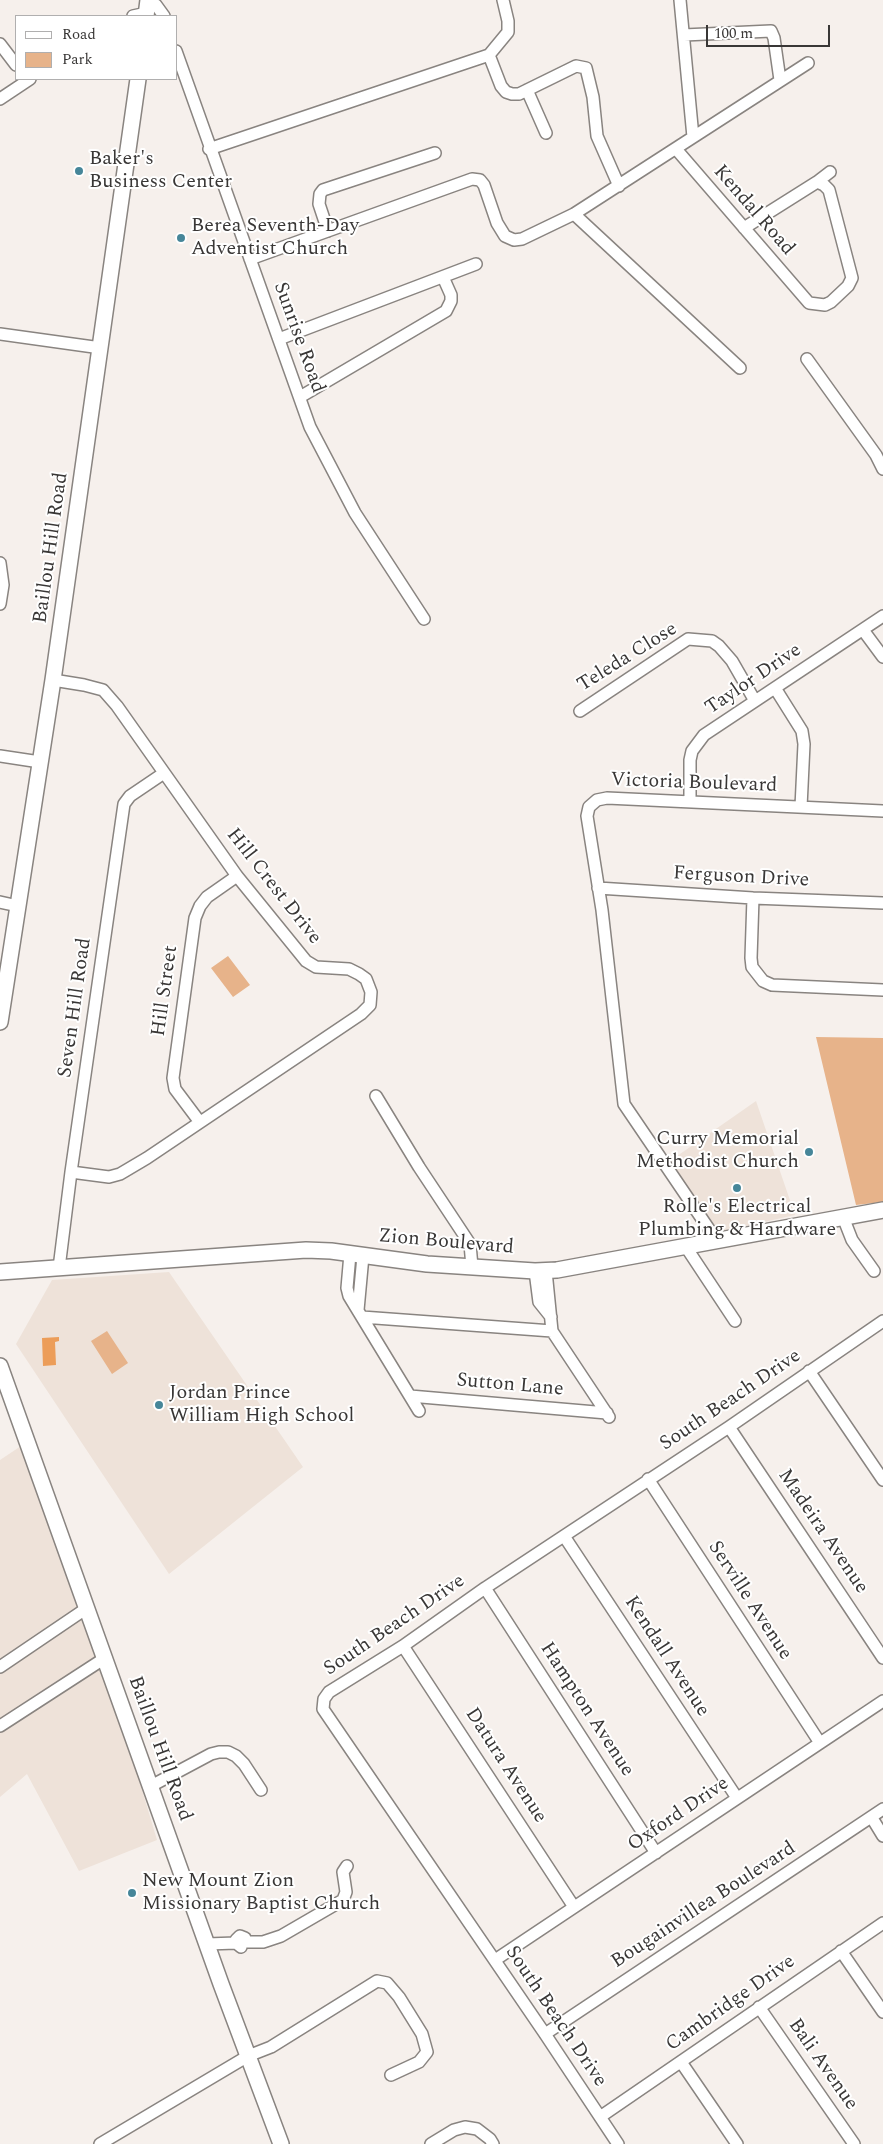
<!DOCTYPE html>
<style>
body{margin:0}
#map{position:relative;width:883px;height:2144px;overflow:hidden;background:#f6f0ec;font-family:Spectral,serif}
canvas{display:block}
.legend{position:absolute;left:15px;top:15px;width:162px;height:65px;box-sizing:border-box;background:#fff;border:1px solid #b0afaf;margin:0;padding:6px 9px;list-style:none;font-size:15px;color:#393736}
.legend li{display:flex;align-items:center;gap:10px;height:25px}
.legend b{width:25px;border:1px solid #b0afaf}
.scale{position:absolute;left:706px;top:25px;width:124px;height:22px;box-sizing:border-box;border:2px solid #393736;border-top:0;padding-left:6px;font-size:15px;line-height:18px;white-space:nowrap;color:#393736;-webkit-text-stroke:4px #fff;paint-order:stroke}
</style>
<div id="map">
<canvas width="883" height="2144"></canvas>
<ul class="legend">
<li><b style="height:6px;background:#fff"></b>Road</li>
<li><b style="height:14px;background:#e7b38a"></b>Park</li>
</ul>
<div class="scale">100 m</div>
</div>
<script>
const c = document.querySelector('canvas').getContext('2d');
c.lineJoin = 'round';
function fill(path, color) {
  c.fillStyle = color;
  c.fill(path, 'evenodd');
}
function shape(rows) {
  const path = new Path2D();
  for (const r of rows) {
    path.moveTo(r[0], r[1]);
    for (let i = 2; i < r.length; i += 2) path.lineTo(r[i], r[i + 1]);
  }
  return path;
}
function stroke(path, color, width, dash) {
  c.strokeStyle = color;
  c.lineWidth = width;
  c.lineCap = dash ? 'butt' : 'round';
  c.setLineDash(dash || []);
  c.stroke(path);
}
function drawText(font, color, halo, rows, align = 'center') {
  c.font = font + ' Spectral,serif';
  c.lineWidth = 4;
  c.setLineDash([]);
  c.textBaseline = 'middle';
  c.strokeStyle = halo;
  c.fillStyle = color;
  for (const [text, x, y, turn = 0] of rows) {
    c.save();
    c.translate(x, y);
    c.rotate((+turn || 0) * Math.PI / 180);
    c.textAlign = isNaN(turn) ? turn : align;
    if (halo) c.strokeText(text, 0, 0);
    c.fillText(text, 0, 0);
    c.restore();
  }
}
const built = shape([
 [756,1101,795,1215,719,1232,670,1161],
 [169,1272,303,1467,169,1574,16,1344,52,1280],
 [24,1444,114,1696,157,1840,79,1871,27,1774,0,1797,0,1460]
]);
const green = shape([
 [228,956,250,985,233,997,211,968],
 [816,1037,883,1038,883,1202,856,1205],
 [107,1331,128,1363,112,1374,91,1341]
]);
const water = shape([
 [59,1337,59,1341,55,1342,56,1365,43,1366,42,1338]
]);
const minor = shape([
 [680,0,693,137],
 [148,1,156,5,164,16],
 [133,16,147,13],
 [684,35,771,31,774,38,780,80],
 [0,44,16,65],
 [176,51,310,427,355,513,424,619],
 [489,55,501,86,506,92,512,94,519,94,576,66,586,68,593,97,597,136,619,186],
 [527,90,546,133],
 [0,99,30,79],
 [209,149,489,55,508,32,508,21,503,0],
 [676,149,809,303,825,305,831,302,848,286,852,278,829,190,824,185,817,182,744,228],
 [817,182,830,172],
 [574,214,740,368],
 [328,231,319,204,320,194,323,190,435,153],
 [250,259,472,179,480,180,484,185,497,223,505,236,514,240,522,239,574,214,808,63],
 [0,334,101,348],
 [279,339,476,264],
 [807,359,876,455,883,469],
 [300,397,446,311,451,301,451,295,443,277],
 [0,563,3,585,0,604],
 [863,630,883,657],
 [53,680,84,685,103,690,117,706,237,876,306,961,316,967,349,969,359,974,366,979,371,992,370,1005,361,1014,147,1158,120,1174,109,1177,71,1172],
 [775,688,802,731,804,744,801,807],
 [580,711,688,639,712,641,719,646,732,661,755,701],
 [0,756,40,762],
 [690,802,690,760,692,751,704,735,883,616],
 [598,888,753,898,883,903],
 [753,898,751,958,752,967,763,981,772,985,883,990],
 [0,902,18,906],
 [376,1096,419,1167,470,1244,472,1267],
 [199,1121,175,1089,173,1078,195,918,200,906,207,897,237,876],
 [843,1217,852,1240,874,1271],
 [717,1241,624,1104,602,910,587,816,589,807,597,800,607,798,883,811],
 [686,1247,735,1321],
 [350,1254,347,1288,349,1296,419,1411],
 [59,1268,71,1172,124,804,130,796,164,773],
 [535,1271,539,1302,551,1317],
 [546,1271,552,1331,609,1417],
 [358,1310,363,1256],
 [362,1317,552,1331],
 [809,1371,883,1480],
 [410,1396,607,1413],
 [729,1427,883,1658],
 [648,1479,820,1743],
 [564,1536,737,1798],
 [485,1588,656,1853],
 [403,1646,574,1907],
 [0,1667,87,1608],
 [0,1726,105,1658],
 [151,1786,211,1754,219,1752,228,1752,236,1756,244,1764,261,1790],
 [872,1818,883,1836],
 [236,1943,236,1940,240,1936,245,1938,246,1942,263,1942,281,1936,343,1900,346,1892,343,1872,347,1866],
 [207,1944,236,1943,241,1947],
 [841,1951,883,2012],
 [495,1960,883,1701],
 [759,2007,854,2144],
 [545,2034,883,1809],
 [681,2062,737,2144],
 [600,2117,883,1923],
 [100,2144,248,2056,271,2047,377,1981,387,1983,399,1997,422,2034,427,2052,419,2062,391,2075],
 [431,2144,454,2130,465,2127,477,2129,490,2139,493,2144],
 [618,2144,545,2034,323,1709,324,1699,329,1692,403,1646,485,1588,729,1427,883,1321]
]);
const major = shape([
 [146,16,148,0],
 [0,1022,53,680,138,79],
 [0,1272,306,1250,331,1251,427,1264,535,1271,557,1270,883,1210],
 [0,1366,221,1984,281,2144]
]);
const markers = [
 [79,171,5,"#468699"],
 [181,238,5,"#468699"],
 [809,1152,5,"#468699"],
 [737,1188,5,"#468699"],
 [159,1405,5,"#468699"],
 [132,1893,5,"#468699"]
];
const poiNames = [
 ["Baker's",89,160],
 ["Business Center",89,183],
 ["Berea Seventh-Day",191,227],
 ["Adventist Church",191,250],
 ["Curry Memorial",799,1140,"right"],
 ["Methodist Church",799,1163,"right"],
 ["Rolle's Electrical",737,1208,"center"],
 ["Plumbing & Hardware",737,1231,"center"],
 ["Jordan Prince",169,1394],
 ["William High School",169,1417],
 ["New Mount Zion",142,1882],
 ["Missionary Baptist Church",142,1905]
];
const streetNames = [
 ["Kendal Road",753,211,49],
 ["Sunrise Road",298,338,70],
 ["Baillou Hill Road",52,548,-82],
 ["Teleda Close",628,658,-32],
 ["Taylor Drive",754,680,-34],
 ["Victoria Boulevard",694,784,2],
 ["Ferguson Drive",741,878,3],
 ["Hill Crest Drive",273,887,52],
 ["Hill Street",166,991,-82],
 ["Seven Hill Road",76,1008,-82],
 ["Zion Boulevard",446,1243,5],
 ["Sutton Lane",510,1386,5],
 ["South Beach Drive",731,1401,-34],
 ["Madeira Avenue",822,1532,56],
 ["Serville Avenue",749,1601,57],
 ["South Beach Drive",395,1626,-34],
 ["Kendall Avenue",666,1657,57],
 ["Hampton Avenue",586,1710,57],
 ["Baillou Hill Road",159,1749,70],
 ["Datura Avenue",505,1766,57],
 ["Oxford Drive",679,1815,-34],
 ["Bougainvillea Boulevard",704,1906,-33],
 ["Cambridge Drive",731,2004,-35],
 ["South Beach Drive",555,2017,56],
 ["Bali Avenue",822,2065,55]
];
fill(built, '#eee2d9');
fill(green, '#e7b38a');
fill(water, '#ec9d59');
stroke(minor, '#898480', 14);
stroke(major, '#898480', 18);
stroke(minor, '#fff', 11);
stroke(major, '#fff', 15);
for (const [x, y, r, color] of markers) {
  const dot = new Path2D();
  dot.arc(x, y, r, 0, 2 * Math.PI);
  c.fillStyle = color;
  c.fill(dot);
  stroke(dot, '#fff', 2);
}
drawText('20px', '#393736', '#fff', poiNames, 'left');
drawText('20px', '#393736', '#fff', streetNames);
</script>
